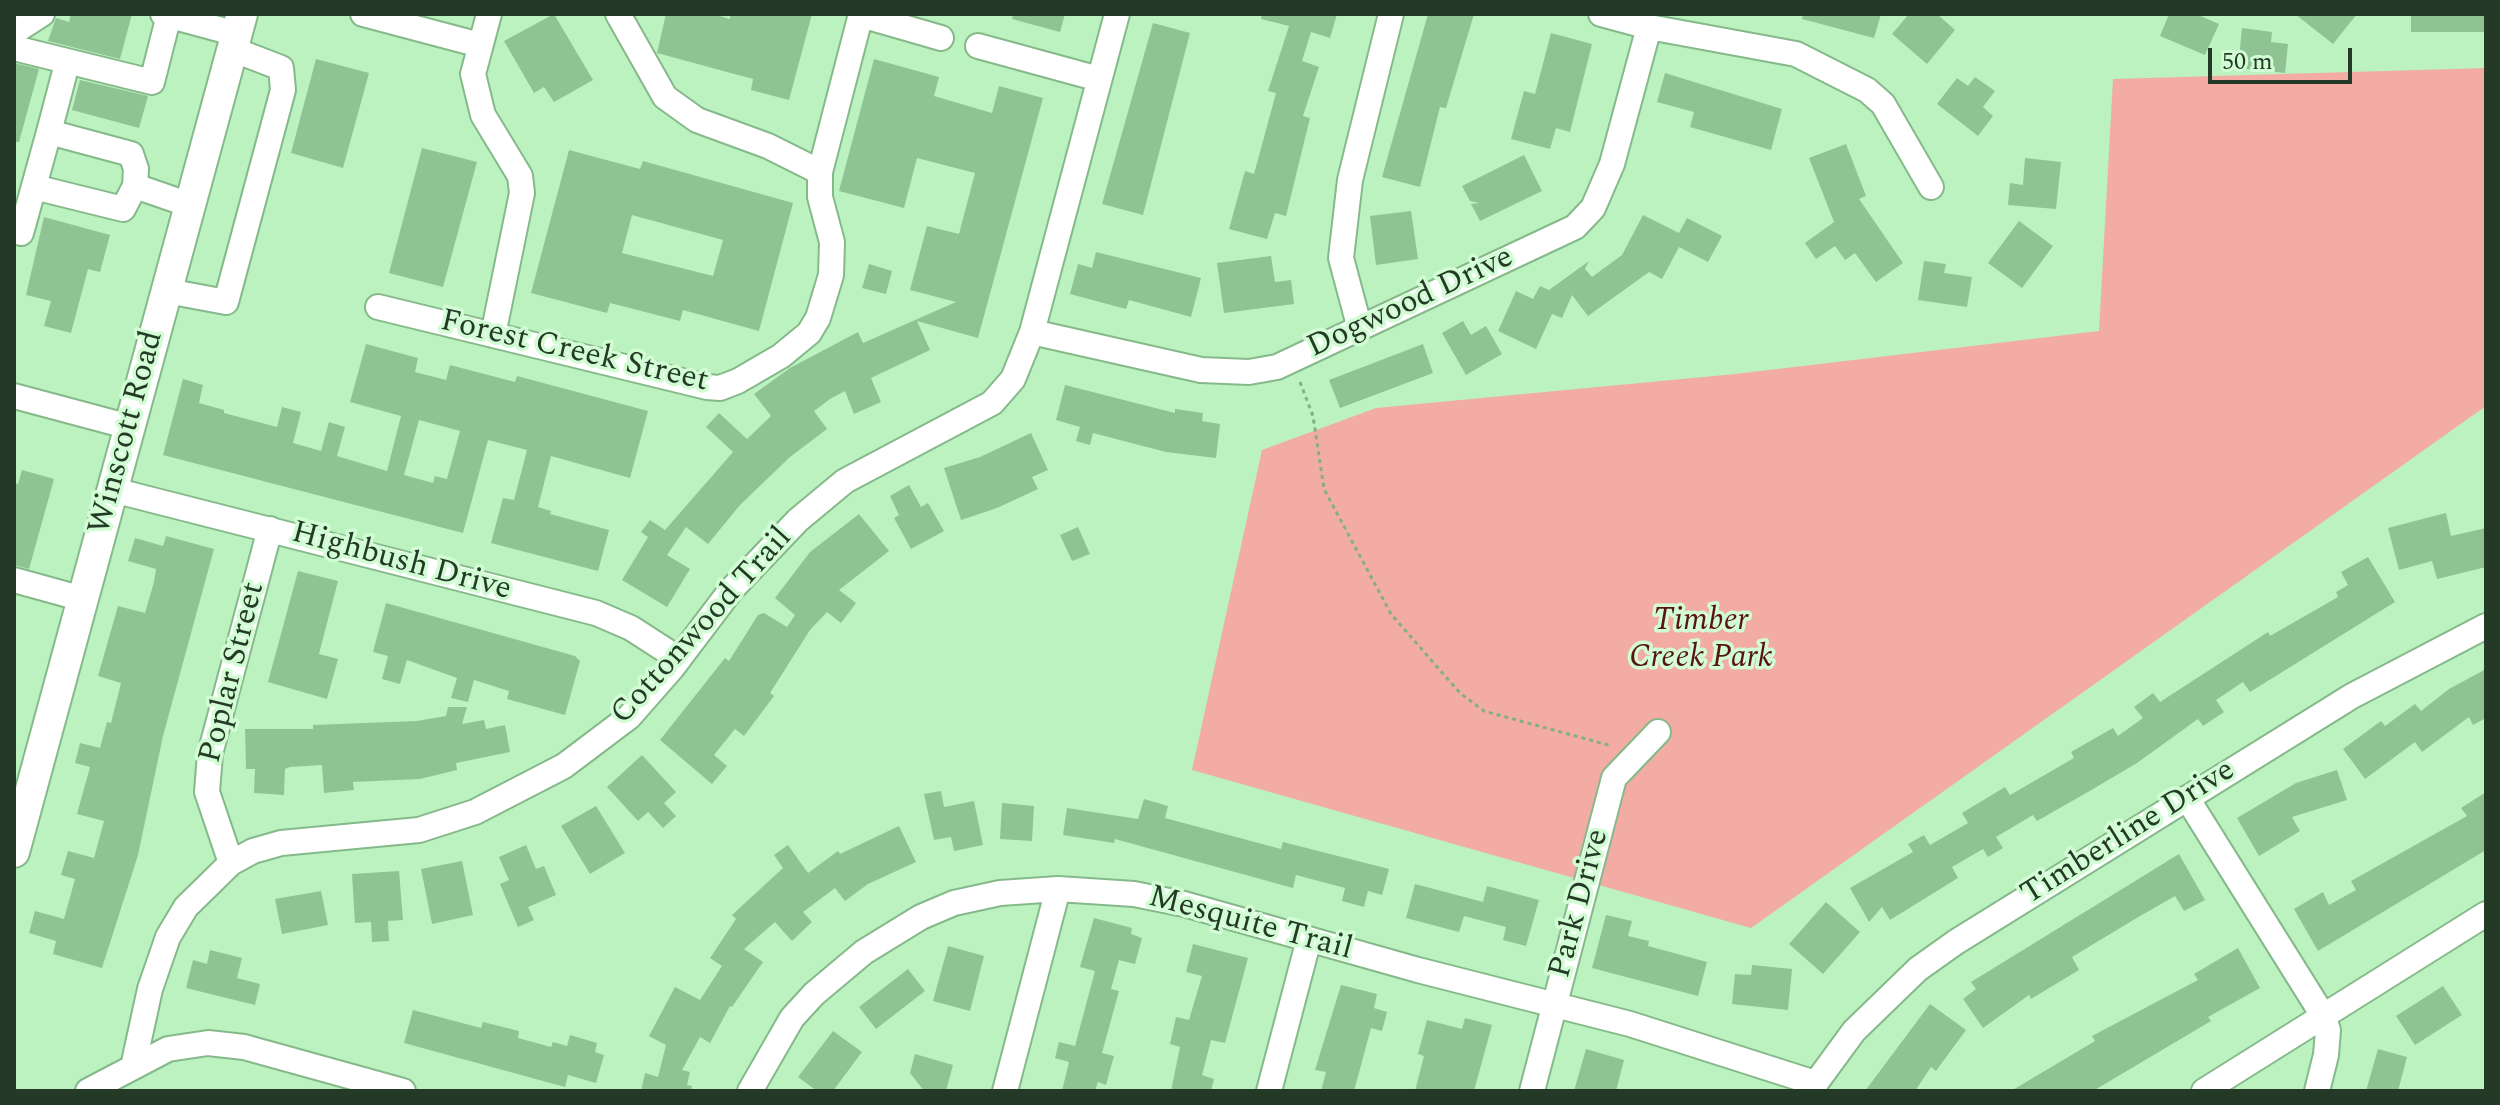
<!DOCTYPE html>
<style>
body{margin:0}
#map{position:relative;width:2500px;height:1105px;overflow:hidden;background:#bcf2c0;font-family:Spectral,serif}
canvas{display:block}
.frame{position:absolute;inset:0;border:16px solid #243a26;pointer-events:none}
.scale{position:absolute;left:2208px;top:48px;width:144px;height:36px;box-sizing:border-box;border:4px solid #243a26;border-top:0;padding-left:10px;font-size:24px;line-height:28px;white-space:nowrap;color:#243a26;-webkit-text-stroke:6px #d1fcd4;paint-order:stroke}
</style>
<div id="map">
<canvas width="2500" height="1105"></canvas>
<div class="frame"></div>
<div class="scale">50 m</div>
</div>
<script>
const c = document.querySelector('canvas').getContext('2d');
c.lineJoin = 'round';
function fill(path, color) {
  c.fillStyle = color;
  c.fill(path, 'evenodd');
}
function shape(rows) {
  const path = new Path2D();
  for (const r of rows) {
    path.moveTo(r[0], r[1]);
    for (let i = 2; i < r.length; i += 2) path.lineTo(r[i], r[i + 1]);
  }
  return path;
}
function stroke(path, color, width, dash) {
  c.strokeStyle = color;
  c.lineWidth = width;
  c.lineCap = dash ? 'butt' : 'round';
  c.setLineDash(dash || []);
  c.stroke(path);
}
function drawText(font, color, halo, rows, align = 'center') {
  c.font = font + ' Spectral,serif';
  c.lineWidth = 7;
  c.setLineDash([]);
  c.textBaseline = 'middle';
  c.strokeStyle = halo;
  c.fillStyle = color;
  for (const [text, x, y, turn = 0] of rows) {
    c.save();
    c.translate(x, y);
    c.rotate((+turn || 0) * Math.PI / 180);
    c.textAlign = isNaN(turn) ? turn : align;
    if (halo) c.strokeText(text, 0, 0);
    c.fillText(text, 0, 0);
    c.restore();
  }
}
const green = shape([
 [2486,68,2486,406,1751,928,1192,770,1262,450,1376,408,1735,374,2099,331,2113,79]
]);
const building = shape([
 [71,14,132,14,120,59,48,41,56,18,69,22],
 [554,14,593,80,554,102,544,87,534,93,504,41],
 [666,14,713,14,730,19,730,14,812,14,789,100,751,90,753,79,657,53],
 [1013,14,1065,14,1060,32,1012,19],
 [1262,14,1337,14,1330,38,1311,32,1302,61,1319,67,1303,116,1310,118,1286,216,1275,213,1267,239,1229,229,1245,171,1254,174,1276,93,1268,91,1289,26,1261,19],
 [1428,14,1474,14,1446,108,1440,107,1420,187,1382,177],
 [1803,14,1881,14,1874,38,1802,19],
 [1909,14,1937,14,1955,30,1927,64,1892,34],
 [2169,14,2196,14,2219,24,2205,55,2160,36],
 [2295,14,2357,14,2333,44],
 [2411,14,2486,14,2486,32,2411,32],
 [1153,23,1190,33,1143,215,1102,204],
 [2242,28,2272,32,2271,42,2288,44,2285,73,2238,68],
 [1551,33,1592,44,1570,132,1556,128,1550,149,1511,139,1524,91,1535,94],
 [316,59,369,73,343,168,291,153],
 [874,59,939,77,934,96,992,113,999,86,1043,98,978,338,917,321,930,350,871,378,881,402,854,414,845,391,830,399,814,411,827,429,790,457,740,505,708,544,686,527,667,555,690,569,667,607,622,580,648,537,641,532,650,520,665,530,733,452,706,427,719,413,747,439,771,416,754,394,790,368,858,332,863,343,956,302,910,290,927,226,959,234,975,173,917,158,904,208,839,191],
 [14,63,39,69,19,142,14,142],
 [1665,73,1782,109,1771,150,1690,127,1694,112,1657,102],
 [1975,77,1995,91,1983,107,1993,116,1978,136,1937,104,1957,78,1968,86],
 [80,80,148,96,139,128,72,110],
 [1846,144,1866,196,1859,199,1903,263,1876,282,1855,253,1845,260,1835,246,1816,259,1805,243,1834,222,1809,158],
 [422,148,477,162,443,287,389,273],
 [569,150,640,169,643,161,793,203,759,331,683,310,680,321,610,303,607,313,531,293],
 [632,215,723,240,713,276,622,253],
 [1524,155,1542,191,1480,221,1471,204,1479,203,1470,201,1462,186],
 [2025,158,2061,162,2056,209,2008,205,2010,183,2023,185],
 [1411,211,1418,259,1376,265,1370,216],
 [1643,215,1679,233,1687,218,1722,236,1708,262,1679,247,1662,279,1649,272,1588,316,1572,295,1562,318,1552,314,1536,349,1498,331,1516,291,1533,299,1540,286,1549,290,1589,261,1585,269,1592,277,1622,255],
 [44,217,110,235,100,272,88,269,71,333,44,326,51,301,26,295],
 [2019,221,2053,246,2022,288,1988,263],
 [1096,252,1201,278,1191,317,1129,300,1126,309,1070,294,1078,264,1092,268],
 [1271,256,1275,282,1291,280,1294,304,1224,313,1217,263],
 [1924,261,1946,264,1944,273,1972,277,1967,307,1918,300],
 [869,264,892,271,886,294,862,288],
 [1463,321,1471,335,1486,326,1502,354,1466,375,1442,333],
 [366,344,418,358,415,372,446,380,450,365,515,382,517,376,648,411,630,478,551,456,538,507,551,511,550,514,609,530,598,571,491,543,503,498,514,500,527,450,488,440,463,533,163,455,183,379,203,385,199,403,224,410,224,413,277,427,282,407,301,412,293,443,321,451,329,422,345,427,337,456,387,471,401,416,350,402],
 [419,420,460,431,447,479,435,476,433,483,404,475],
 [1423,344,1433,373,1340,408,1329,380],
 [1065,385,1175,413,1175,409,1203,413,1202,421,1220,424,1216,458,1166,452,1093,433,1090,445,1076,441,1080,427,1056,420],
 [1031,433,1048,470,1032,477,1038,489,997,508,961,520,944,468,980,457],
 [22,470,54,479,29,569,14,565,14,483,18,484],
 [909,485,921,507,928,503,944,531,911,549,894,518,899,515,890,496],
 [2446,513,2451,536,2486,528,2486,567,2437,579,2432,561,2399,570,2388,528],
 [859,514,889,551,839,590,856,603,841,623,827,612,810,630,770,693,774,696,744,736,735,729,714,755,727,766,712,784,660,740,725,658,729,661,758,615,764,613,787,627,795,615,775,598,810,552],
 [1078,527,1090,554,1072,561,1060,535],
 [166,536,214,549,163,736,138,855,102,968,53,954,56,941,29,933,35,911,64,919,75,879,61,875,68,851,94,858,104,821,77,814,90,767,75,763,80,743,100,748,107,722,111,723,121,683,98,676,118,606,145,613,154,582,156,569,128,561,135,538,163,546],
 [2368,557,2395,602,2250,692,2243,682,2216,700,2224,712,2203,726,2198,719,2137,763,2088,792,2037,821,2033,815,1996,837,2003,848,1988,857,1983,849,1952,867,1958,878,1890,920,1882,907,1869,922,1850,888,1913,852,1908,844,1924,835,1930,845,1968,823,1962,813,2005,787,2010,795,2074,758,2071,752,2113,728,2118,736,2143,718,2134,707,2153,693,2160,702,2268,632,2270,636,2338,597,2336,592,2348,585,2341,572],
 [298,571,338,581,319,654,338,659,327,699,268,682],
 [386,603,575,656,580,661,565,715,507,699,509,691,474,680,468,702,451,698,457,678,407,660,400,684,382,679,388,656,373,652],
 [2486,669,2486,718,2473,725,2469,717,2422,752,2415,742,2365,779,2343,749,2381,721,2385,726,2415,704,2421,711,2449,689],
 [448,707,467,707,462,724,484,720,486,729,505,725,510,752,456,763,457,770,420,779,353,782,354,790,324,793,322,765,290,767,285,769,284,795,254,793,255,769,246,769,245,729,313,729,313,725,417,721,446,716],
 [642,755,676,792,664,803,676,816,663,828,648,812,638,821,607,787],
 [2337,770,2347,800,2292,817,2300,831,2259,856,2237,818,2296,783],
 [941,791,944,807,974,801,983,845,954,851,951,837,934,840,924,794],
 [2486,792,2486,850,2318,951,2294,909,2323,892,2329,905,2356,890,2351,881,2467,816,2461,808],
 [1144,799,1168,806,1165,818,1281,849,1283,842,1389,869,1382,895,1368,891,1364,907,1342,901,1345,888,1296,875,1293,888,1115,839,1114,843,1063,835,1067,808,1138,819],
 [1002,803,1034,806,1032,841,1000,839],
 [596,806,625,853,590,874,561,826],
 [899,826,916,862,868,884,845,901,835,888,803,912,812,922,792,941,775,922,744,949,763,962,732,1007,730,1006,710,1043,700,1037,682,1070,690,1072,687,1085,692,1086,691,1091,641,1091,645,1073,658,1077,666,1045,649,1036,675,987,700,1000,722,966,710,958,736,919,732,915,783,868,774,855,788,845,808,873,838,851,840,854],
 [526,845,536,869,544,866,556,895,528,907,534,920,518,927,500,884,509,880,499,857],
 [2179,854,2205,900,2184,911,2175,896,2135,919,2072,957,2079,970,2031,999,2029,995,1983,1028,1963,999,1976,989,1971,982],
 [462,861,473,915,432,924,421,869],
 [399,871,403,920,388,921,389,941,372,942,371,922,355,923,352,874],
 [1415,884,1483,902,1487,886,1539,900,1526,946,1503,940,1506,927,1464,916,1459,932,1406,918],
 [321,891,328,925,282,934,275,899],
 [1826,902,1860,932,1823,974,1789,944],
 [1606,915,1632,921,1628,936,1649,941,1648,946,1707,962,1698,996,1592,968],
 [1094,918,1132,928,1131,934,1142,938,1135,964,1119,960,1111,989,1119,991,1102,1053,1114,1056,1106,1085,1098,1082,1095,1091,1062,1091,1069,1062,1055,1058,1059,1042,1075,1046,1095,971,1080,967],
 [1193,944,1248,958,1225,1043,1211,1040,1202,1075,1214,1079,1211,1091,1171,1091,1180,1047,1170,1044,1176,1017,1189,1020,1202,976,1186,972],
 [948,946,984,956,970,1011,933,1001],
 [2238,948,2260,988,2208,1017,2211,1021,2093,1091,2011,1091,2095,1041,2092,1036,2198,980,2194,974],
 [210,950,242,958,237,978,260,984,255,1005,186,988,193,960,207,964],
 [1752,965,1792,969,1788,1010,1732,1004,1735,974,1751,975],
 [908,969,925,991,876,1029,859,1007],
 [1341,985,1377,994,1374,1008,1387,1012,1382,1031,1371,1028,1354,1091,1321,1091,1326,1072,1315,1070],
 [2443,986,2462,1015,2415,1045,2396,1016],
 [1930,1004,1966,1030,1936,1071,1931,1067,1915,1091,1865,1091],
 [413,1010,481,1028,483,1022,519,1031,518,1038,551,1047,553,1042,567,1046,570,1035,597,1043,595,1052,604,1055,596,1083,568,1075,565,1087,404,1043],
 [1465,1018,1492,1025,1474,1091,1415,1091,1424,1056,1418,1054,1427,1020,1462,1029],
 [833,1031,862,1052,833,1091,817,1091,798,1077],
 [1586,1049,1624,1060,1616,1091,1574,1091],
 [2378,1049,2407,1057,2398,1091,2366,1091],
 [915,1054,953,1065,946,1091,924,1091,910,1073]
]);
const path = shape([
 [1300,382,1313,416,1324,489,1391,614,1460,693,1484,711,1612,746]
]);
const minor = shape([
 [163,14,237,34],
 [363,14,480,45],
 [489,14,473,74,483,115,520,176,522,193,493,335],
 [618,14,665,97,697,120,768,146,820,172],
 [1601,14,1649,27,1796,54,1867,90,1883,104,1931,187],
 [861,15,941,38],
 [14,32,42,14],
 [978,46,1099,79],
 [14,48,152,82,169,15],
 [64,75,49,132,131,154,136,169,135,186,190,205],
 [34,187,123,209,135,186],
 [21,233,49,132],
 [167,291,226,302,283,90,281,68,232,49],
 [378,307,707,387,720,388,738,381,781,356,809,333,818,318,831,275,832,242,820,197,820,172,861,14],
 [1360,329,1341,258,1350,180,1391,14],
 [1032,332,1201,370,1249,372,1277,367,1575,227,1593,208,1612,164,1649,27],
 [14,396,130,427],
 [113,490,596,613,631,628,679,659],
 [14,580,83,599],
 [2187,798,2322,1014,2328,1030,2326,1055,2317,1091],
 [231,863,207,792,210,754,270,529],
 [133,1067,150,989,168,937,186,907,231,863,253,851,281,843,419,830,475,812,564,766,629,717,672,668,731,590,798,520,845,481,992,403,1013,379,1032,332,1117,14],
 [88,1091,168,1049,208,1043,244,1047,403,1091],
 [750,1091,792,1018,814,994,864,952,921,917,954,903,1000,893,1058,889,1134,894,1184,904,1418,970,1630,1024,1815,1083],
 [1005,1091,1058,889],
 [1269,1091,1309,939],
 [1532,1091,1614,778,1658,732],
 [1810,1091,1854,1031,1918,969,1956,942,2352,696,2486,626],
 [2204,1091,2486,914]
]);
const major = shape([
 [14,852,242,14]
]);
const streetNames = [
 ["Dogwood Drive",1411,304,-25],
 ["Forest Creek Street",574,353,13],
 ["Winscott Road",128,433,-75],
 ["Highbush Drive",401,563,15],
 ["Cottonwood Trail",703,627,-48],
 ["Poplar Street",234,673,-76],
 ["Timberline Drive",2129,834,-32],
 ["Park Drive",1581,904,-75],
 ["Mesquite Trail",1250,925,15]
];
const parkNames = [
 ["Timber",1701,623],
 ["Creek Park",1701,660]
];
fill(green, '#f2aca4');
fill(building, '#8fc393');
stroke(minor, '#86b98a', 28);
stroke(major, '#86b98a', 34);
stroke(path, '#84ae87', 3, [4, 4]);
stroke(minor, '#fff', 24);
stroke(major, '#fff', 30);
drawText('32px', '#243a26', '#d1fcd4', streetNames);
drawText('italic 32px', '#581412', '#d1fcd4', parkNames);
</script>
